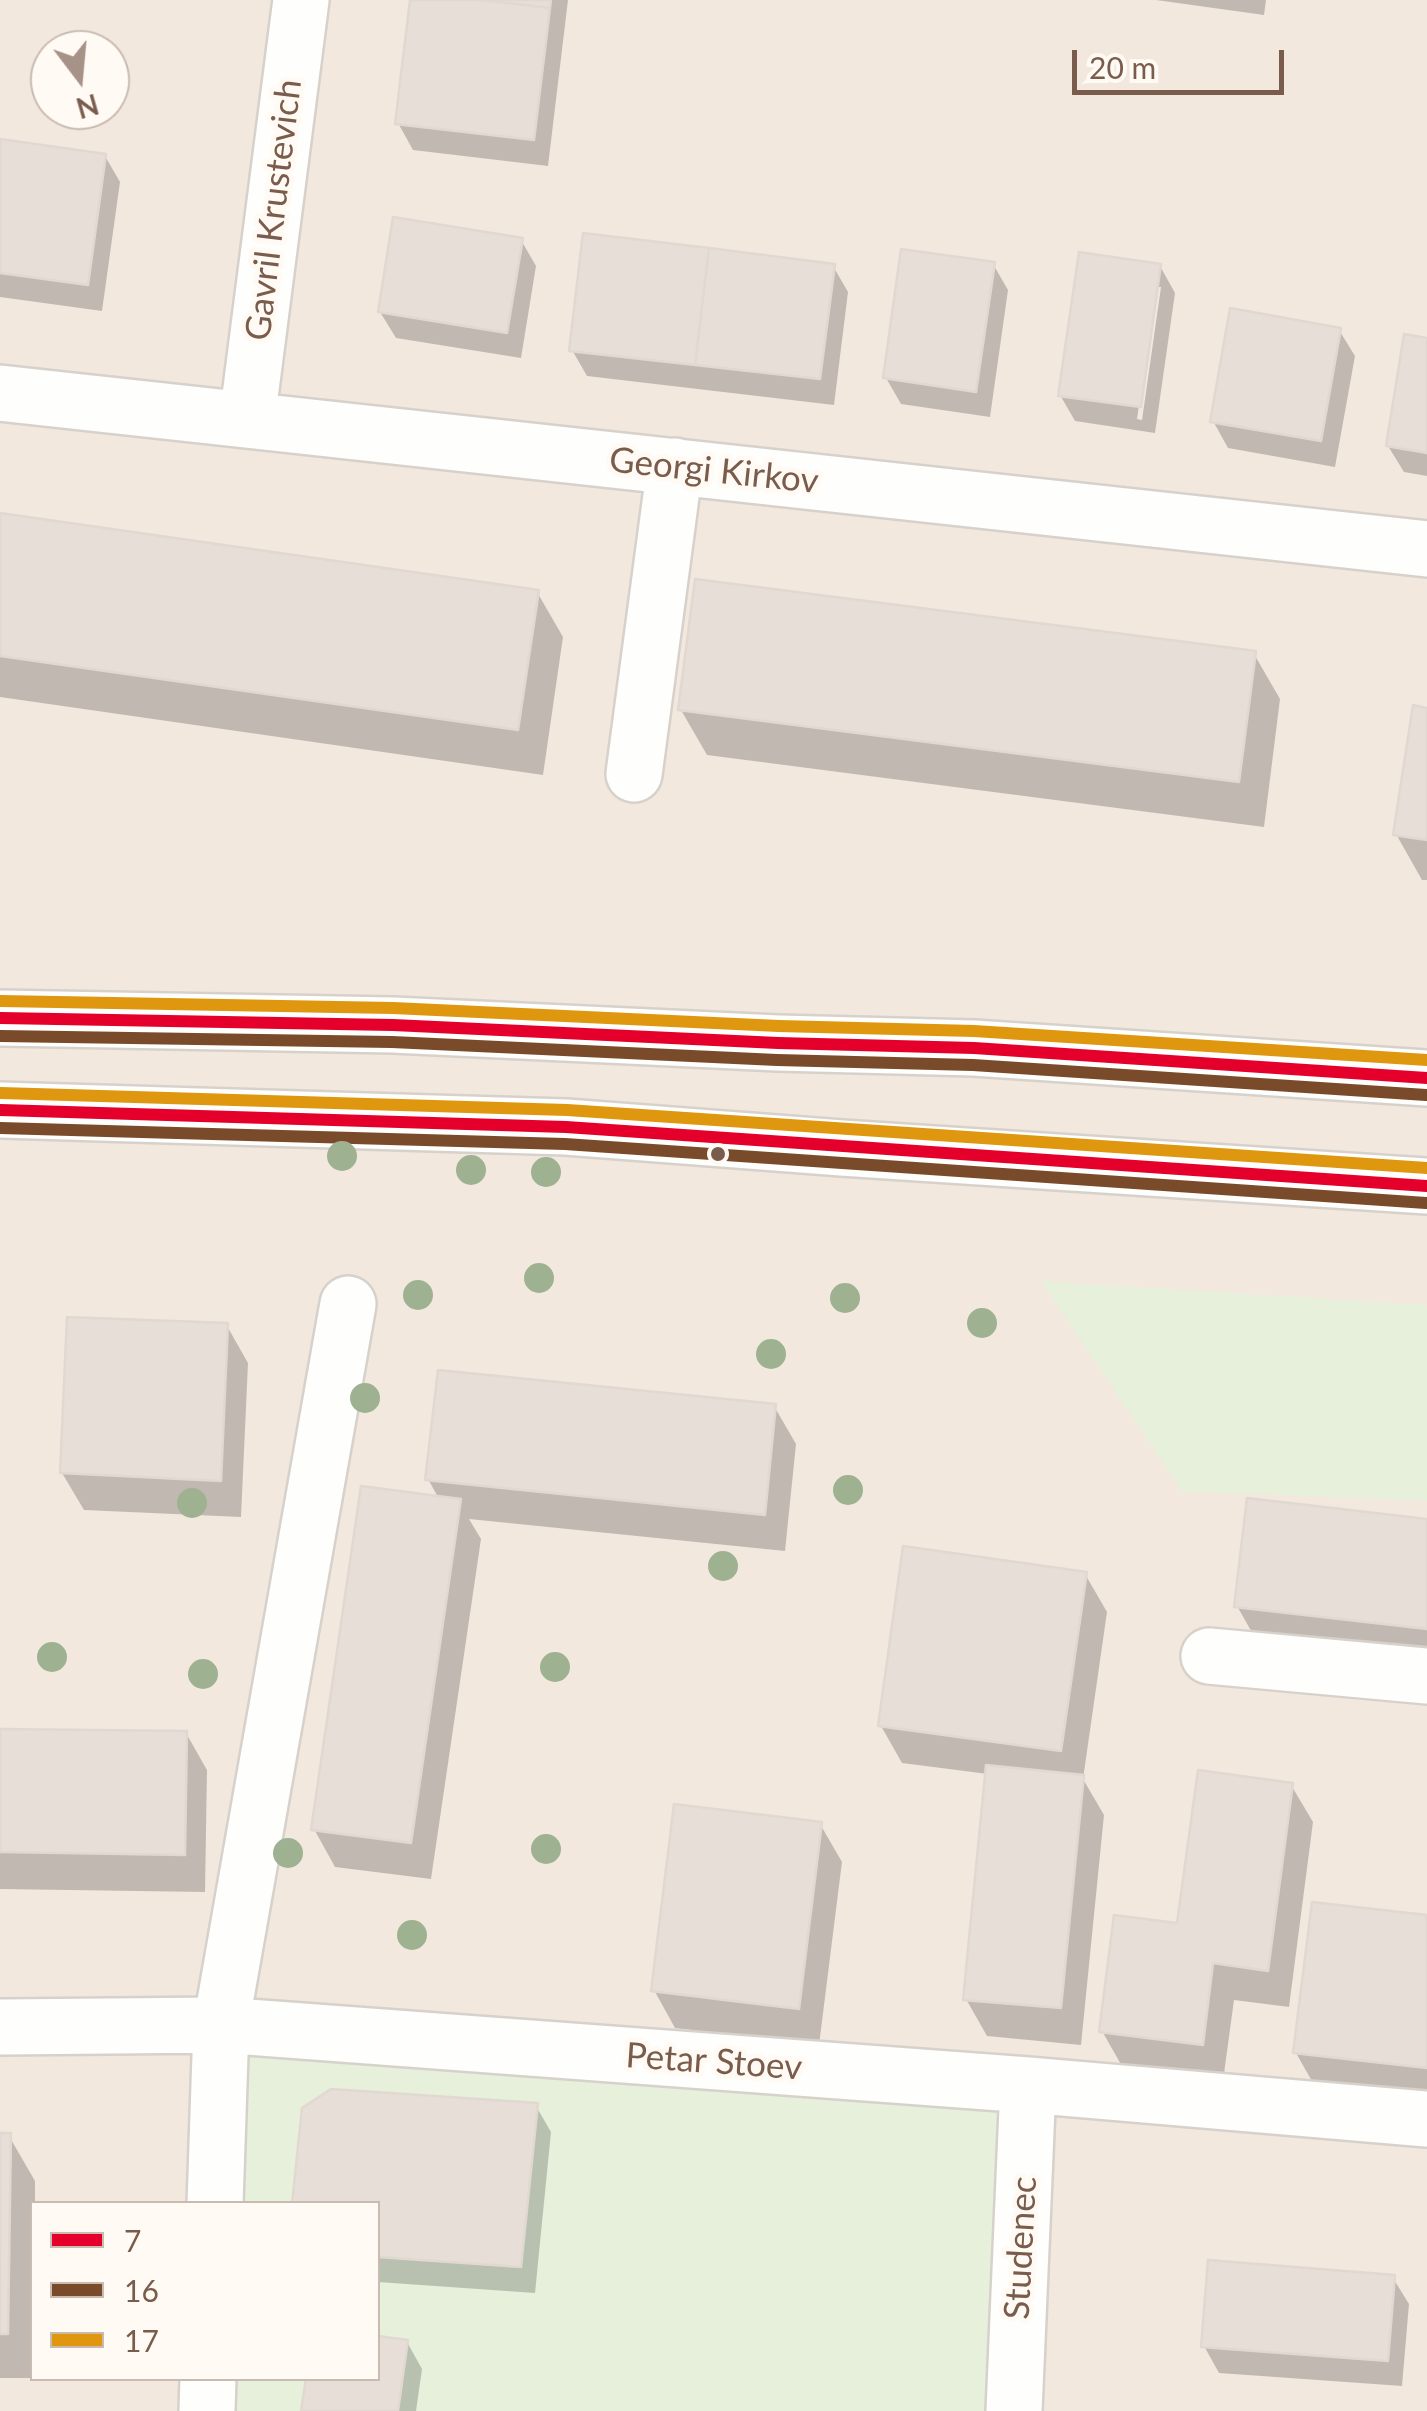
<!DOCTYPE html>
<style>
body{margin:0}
#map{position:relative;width:1427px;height:2411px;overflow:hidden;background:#f9f5f0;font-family:Lato,sans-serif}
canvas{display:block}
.legend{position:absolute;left:30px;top:2201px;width:350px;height:180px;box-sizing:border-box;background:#fffaf3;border:2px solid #cabbb1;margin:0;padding:12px 18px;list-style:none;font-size:30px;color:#7a5c4d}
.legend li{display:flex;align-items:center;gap:20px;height:50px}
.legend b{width:50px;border:2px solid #cabbb1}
.north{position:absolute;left:30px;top:30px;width:100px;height:100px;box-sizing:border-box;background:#fffaf3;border:2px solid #cabbb1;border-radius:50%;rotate:164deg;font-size:28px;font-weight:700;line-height:40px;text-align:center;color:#7a5c4d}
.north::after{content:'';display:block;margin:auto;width:35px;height:45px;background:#a69286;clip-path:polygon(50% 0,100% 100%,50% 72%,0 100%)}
.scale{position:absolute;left:1072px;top:50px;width:212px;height:45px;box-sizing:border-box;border:5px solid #7a5c4d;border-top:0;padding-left:12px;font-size:30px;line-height:35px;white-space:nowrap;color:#7a5c4d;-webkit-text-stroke:8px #fffaf3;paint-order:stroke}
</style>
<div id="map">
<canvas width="1427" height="2411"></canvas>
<ul class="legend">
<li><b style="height:12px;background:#e4002b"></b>7</li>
<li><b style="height:12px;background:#7a4b2a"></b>16</li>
<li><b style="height:12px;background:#de970f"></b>17</li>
</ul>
<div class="north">N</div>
<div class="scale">20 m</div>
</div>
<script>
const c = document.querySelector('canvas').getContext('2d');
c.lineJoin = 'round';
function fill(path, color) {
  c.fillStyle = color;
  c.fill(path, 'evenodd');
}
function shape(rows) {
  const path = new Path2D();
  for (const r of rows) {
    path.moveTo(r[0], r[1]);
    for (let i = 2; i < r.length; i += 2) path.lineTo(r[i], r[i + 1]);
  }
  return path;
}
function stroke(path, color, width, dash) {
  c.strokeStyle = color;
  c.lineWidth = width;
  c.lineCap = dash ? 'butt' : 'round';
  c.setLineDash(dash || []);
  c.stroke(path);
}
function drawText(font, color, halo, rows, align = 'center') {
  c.font = font + ' Lato,sans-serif';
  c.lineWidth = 10;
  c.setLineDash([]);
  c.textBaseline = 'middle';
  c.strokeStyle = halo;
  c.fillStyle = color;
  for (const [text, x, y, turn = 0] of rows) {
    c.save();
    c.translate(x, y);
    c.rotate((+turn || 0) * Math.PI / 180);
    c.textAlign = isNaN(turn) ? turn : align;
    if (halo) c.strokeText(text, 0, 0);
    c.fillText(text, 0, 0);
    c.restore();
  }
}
const residential = shape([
 [0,0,1427,0,1427,2411,0,2411],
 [50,50,110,50,110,110,50,110],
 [32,2204,378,2204,378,2378,32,2378]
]);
const green = shape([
 [1041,1281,1427,1305,1427,1501,1182,1491],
 [221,2025,1028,2085,1014,2411,207,2411,208,2379,378,2378,378,2204,215,2203]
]);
const shadow = shape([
 [412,0,568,0,548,166,413,150,398,123],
 [1156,0,1266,0,1264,15],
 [0,143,105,156,120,182,102,311,0,297],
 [521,240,536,266,521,358,396,338,380,312],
 [993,264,1008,290,990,417,901,404,886,378],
 [833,266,848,292,834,405,587,376,572,350],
 [1160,266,1175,293,1155,433,1075,421,1060,395],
 [1156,287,1161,287,1142,420,1137,419],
 [1339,330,1355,356,1335,467,1228,448,1213,421],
 [1427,341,1427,476,1404,472,1388,446],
 [0,515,537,592,563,637,543,775,0,697],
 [1254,654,1280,699,1264,827,707,755,681,710],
 [1427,710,1427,880,1422,880,1396,834],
 [227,1326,248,1363,241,1517,84,1510,62,1473],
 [774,1406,796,1444,785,1551,469,1519,481,1539,431,1879,335,1867,314,1829,439,1499,428,1479],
 [1427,1521,1427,1670,1263,1652,1237,1606],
 [1085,1574,1107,1612,1083,1779,1104,1815,1081,2045,987,2036,966,1999,988,1774,902,1763,881,1726],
 [0,1731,186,1733,207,1770,205,1892,0,1889],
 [1291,1785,1313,1822,1289,2007,1234,2000,1223,2081,1123,2068,1102,2031],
 [820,1824,842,1862,819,2045,675,2028,654,1990],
 [1427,1918,1427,2102,1317,2090,1296,2053],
 [536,2106,551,2132,535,2293,378,2282,378,2204],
 [0,2135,9,2136,35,2181,35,2204,32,2204,32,2378,0,2378],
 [1393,2278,1409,2304,1402,2386,1219,2373,1204,2346],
 [378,2338,407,2342,422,2369,416,2411,304,2411,378,2378]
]);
const building = shape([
 [410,0,481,0,550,8,534,140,395,124,410,0],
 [481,0,551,0,550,8,481,0],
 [0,139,106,154,88,285,0,273,0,139],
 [393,217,523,238,507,333,378,312,393,217],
 [583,233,709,248,695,365,569,351,583,233],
 [709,248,835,264,820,379,695,365,709,248],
 [901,249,995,262,976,392,883,378,901,249],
 [1079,252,1161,264,1141,407,1058,396,1079,252],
 [1230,308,1341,328,1321,441,1210,422,1230,308],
 [1404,334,1427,338,1427,453,1386,446,1404,334],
 [0,513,539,590,518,730,0,656,0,513],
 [695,579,1256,651,1239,782,678,710,695,579],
 [1413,705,1427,708,1427,840,1393,835,1413,705],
 [67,1317,228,1323,221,1481,60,1473,67,1317],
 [438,1370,776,1404,765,1515,425,1480,438,1370],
 [361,1486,461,1499,411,1843,311,1830,361,1486],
 [1247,1498,1427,1519,1427,1629,1234,1607,1247,1498],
 [903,1546,1087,1572,1061,1751,878,1726,903,1546],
 [0,1729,187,1731,185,1855,0,1852,0,1729],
 [986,1765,1084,1775,1061,2008,963,2000,986,1765],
 [1198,1770,1293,1783,1268,1971,1213,1963,1203,2045,1099,2032,1114,1915,1177,1923,1198,1770],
 [674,1804,822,1822,799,2009,651,1991,674,1804],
 [1312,1902,1427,1915,1427,2068,1293,2053,1312,1902],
 [331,2089,538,2103,521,2267,378,2257,378,2204,292,2204,302,2108,331,2089],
 [0,2133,11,2133,8,2334,0,2334,0,2133],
 [1208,2260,1395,2275,1388,2361,1201,2347,1208,2260],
 [378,2336,408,2340,398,2411,301,2411,306,2378,378,2378,378,2336]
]);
const minor = shape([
 [0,393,1427,549],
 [247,420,301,0],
 [634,774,675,466],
 [0,1018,393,1025,778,1043,974,1048,1427,1078],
 [0,1110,566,1127,842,1148,1427,1186],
 [1209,1656,1427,1676],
 [0,2027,221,2025,1028,2085,1427,2119],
 [215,2204,221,2025,348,1304],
 [207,2411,208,2378],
 [1014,2411,1028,2085]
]);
const bus1 = shape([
 [0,1018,393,1025,778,1043,974,1048,1427,1078],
 [0,1110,566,1127,1427,1186]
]);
const bus2 = shape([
 [0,1036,392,1042,777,1060,973,1065,1426,1095],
 [0,1128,565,1144,1426,1203]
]);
const bus3 = shape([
 [0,1001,393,1008,779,1026,974,1031,1427,1060],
 [1,1093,567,1110,1427,1168]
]);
const trees = [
 [342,1156],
 [471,1170],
 [546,1172],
 [539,1278],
 [418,1295],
 [845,1298],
 [982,1323],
 [771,1354],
 [365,1398],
 [848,1490],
 [192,1503],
 [723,1566],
 [52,1657],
 [555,1667],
 [203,1674],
 [546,1849],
 [288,1853],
 [412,1935]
];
const markers = [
 [718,1154,9,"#7a5c4d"]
];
const streetNames = [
 ["Gavril Krustevich",274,210,-83],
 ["Georgi Kirkov",714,471,6],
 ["Petar Stoev",714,2062,4],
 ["Studenec",1021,2248,-87]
];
fill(residential, '#f2e8de');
fill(green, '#e7f0db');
fill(shadow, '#0003');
fill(building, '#e6ded7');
stroke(building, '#e2d8d2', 2.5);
stroke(minor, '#d7d1cb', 60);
stroke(minor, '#fefefd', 55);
stroke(bus1, '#e4002b', 12);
stroke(bus2, '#7a4b2a', 12);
stroke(bus3, '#de970f', 12);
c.fillStyle = '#9eb190';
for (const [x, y] of trees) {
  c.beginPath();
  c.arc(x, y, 15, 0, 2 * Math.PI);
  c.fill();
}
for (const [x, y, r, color] of markers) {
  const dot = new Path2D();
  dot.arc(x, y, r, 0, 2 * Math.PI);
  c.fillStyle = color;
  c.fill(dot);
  stroke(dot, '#fffaf3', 4);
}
drawText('35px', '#7a5c4d', '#fffaf3', streetNames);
</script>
